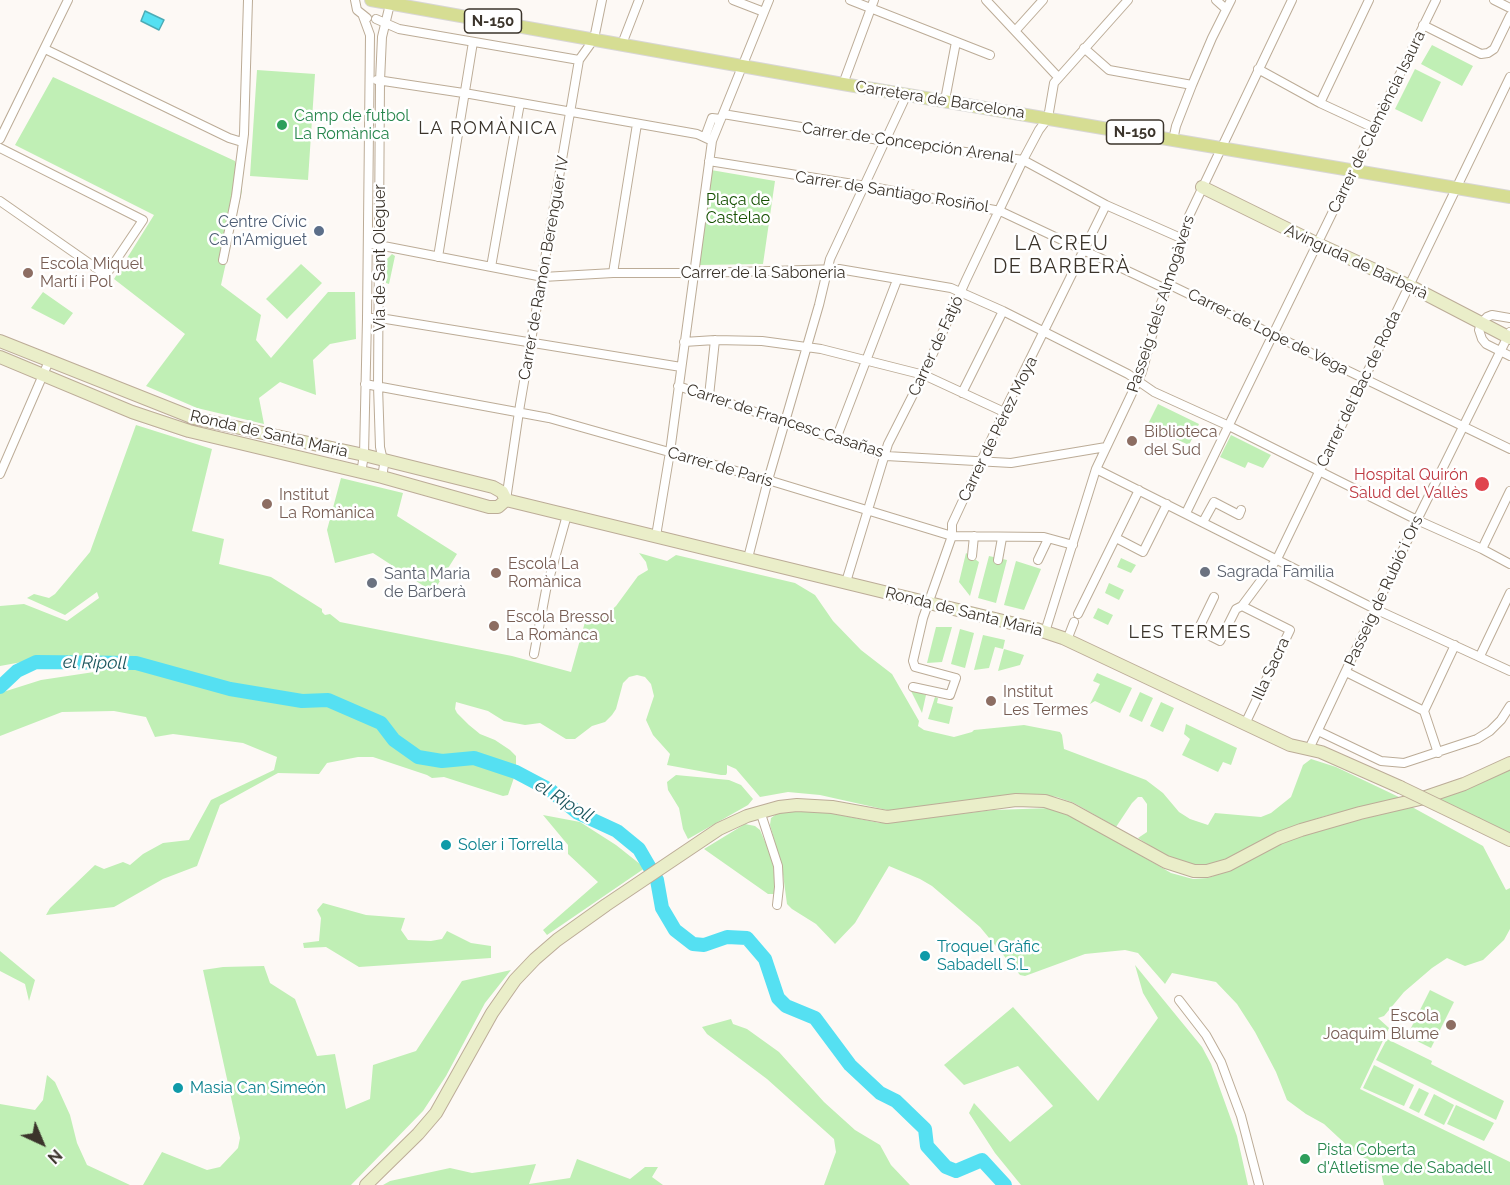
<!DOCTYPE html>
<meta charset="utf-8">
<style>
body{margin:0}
#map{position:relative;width:1510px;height:1185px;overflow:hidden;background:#fdf9f5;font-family:Raleway,sans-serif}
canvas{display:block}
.north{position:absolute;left:12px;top:1113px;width:60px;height:60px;-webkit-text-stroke:4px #fff;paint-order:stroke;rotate:136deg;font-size:16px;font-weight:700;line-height:24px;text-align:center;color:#3b342b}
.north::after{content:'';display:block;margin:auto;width:21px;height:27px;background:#3b342b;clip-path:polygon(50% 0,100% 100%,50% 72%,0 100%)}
</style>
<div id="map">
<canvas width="1510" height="1185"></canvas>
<div class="north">N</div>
</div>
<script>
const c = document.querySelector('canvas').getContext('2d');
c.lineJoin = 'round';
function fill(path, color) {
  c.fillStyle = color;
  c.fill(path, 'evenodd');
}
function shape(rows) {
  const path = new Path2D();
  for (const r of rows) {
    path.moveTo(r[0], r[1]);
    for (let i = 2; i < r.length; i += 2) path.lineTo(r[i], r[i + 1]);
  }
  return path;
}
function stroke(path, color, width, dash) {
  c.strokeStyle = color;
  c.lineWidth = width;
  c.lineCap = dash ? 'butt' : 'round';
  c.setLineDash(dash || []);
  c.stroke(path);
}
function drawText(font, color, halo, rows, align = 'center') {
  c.font = font + ' Raleway,sans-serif';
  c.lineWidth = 5;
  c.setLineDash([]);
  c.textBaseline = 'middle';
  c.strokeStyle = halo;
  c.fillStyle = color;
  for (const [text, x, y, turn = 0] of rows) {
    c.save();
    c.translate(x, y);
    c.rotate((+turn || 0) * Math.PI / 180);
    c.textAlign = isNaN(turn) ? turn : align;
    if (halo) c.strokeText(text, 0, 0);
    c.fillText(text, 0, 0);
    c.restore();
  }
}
const green = shape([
 [1432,45,1473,66,1462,86,1421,64],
 [1415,69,1441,82,1422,122,1395,109],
 [257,70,315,74,308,180,250,176],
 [53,77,235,161,242,191,221,285,261,315,256,340,271,358,328,292,355,292,356,339,330,344,313,360,316,395,280,382,259,398,264,424,197,408,146,386,185,334,114,279,154,215,15,145],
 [711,170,775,181,763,264,699,265],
 [392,254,395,256,389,284,386,283,387,259],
 [301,264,322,283,287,319,266,299],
 [43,292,73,313,64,325,31,308],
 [1158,404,1199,424,1189,445,1147,426],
 [136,425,212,449,192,531,224,539,219,564,271,577,322,609,322,612,325,615,330,614,340,622,512,656,571,672,585,622,605,616,616,606,638,576,648,570,646,562,639,553,667,561,676,555,795,583,815,595,833,621,861,650,892,674,919,721,918,726,924,730,954,737,972,732,974,730,1024,725,1060,732,1062,735,1064,749,1146,780,1163,793,1179,812,1190,819,1208,825,1215,813,1261,817,1271,813,1291,797,1303,765,1311,759,1336,767,1401,798,1325,816,1288,828,1227,859,1211,865,1196,866,1164,855,1138,838,1147,832,1147,804,1142,797,1138,797,1132,803,1116,827,1074,803,1057,797,1036,794,1017,794,902,810,887,810,820,795,788,792,760,797,736,769,727,765,727,773,726,775,721,775,667,765,670,754,653,735,646,720,654,696,651,684,645,677,637,675,629,677,623,683,616,709,612,715,605,722,592,726,575,739,566,739,540,723,525,725,504,721,488,711,456,702,455,709,457,713,469,725,480,734,495,740,510,750,516,756,516,772,508,795,503,796,444,777,432,778,427,775,373,757,358,757,327,763,319,774,278,773,220,805,197,866,163,879,114,907,46,915,50,908,95,865,104,869,123,862,130,865,143,854,163,843,189,840,211,800,274,770,277,757,243,743,173,734,155,737,146,717,114,711,62,712,0,736,0,693,41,680,94,672,101,660,33,660,0,666,0,606,24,604,67,621,99,598,97,592,65,615,27,598,34,594,49,598,55,594,90,552],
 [1231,435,1271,455,1263,468,1248,462,1245,468,1220,457],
 [341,478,403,493,397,516,457,554,433,592,373,553,335,563,327,530],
 [966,553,979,562,970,596,959,582],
 [989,556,1007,560,996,603,978,598],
 [1121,558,1136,565,1131,573,1117,567],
 [1016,561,1041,569,1024,610,1004,605],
 [1109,583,1124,590,1119,600,1105,593],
 [1098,608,1113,615,1108,625,1093,618],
 [936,627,952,627,942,662,927,663],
 [960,629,974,633,965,668,951,664],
 [983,635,1005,640,1003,649,995,647,989,668,974,670],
 [1004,649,1024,655,1020,665,998,671],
 [1097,673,1132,688,1120,713,1095,701,1090,704,1100,684,1093,681],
 [910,689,926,695,922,713],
 [1140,692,1153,698,1142,722,1129,716],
 [935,697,938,698,937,703,953,707,949,724,928,719],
 [1161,702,1174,708,1163,732,1150,726],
 [1186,724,1237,748,1231,765,1223,762,1218,772,1182,755,1190,739,1184,734],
 [1510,767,1510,833,1439,800],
 [676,775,729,780,741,785,753,799,748,805,688,839,683,829,679,808,668,790,667,782],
 [1412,807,1483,846,1506,890,1510,888,1510,929,1504,940,1483,960,1465,966,1447,958,1432,968,1404,992,1384,1016,1378,1018,1389,1028,1360,1089,1510,1162,1510,1185,1384,1185,1380,1168,1352,1150,1324,1124,1306,1114,1287,1100,1276,1072,1255,1032,1237,1004,1216,982,1172,973,1165,984,1138,953,1125,950,1085,954,1025,976,1020,975,980,927,932,886,920,879,889,866,855,923,835,944,816,924,792,909,787,904,782,867,770,825,771,818,778,813,799,810,820,811,880,823,993,810,1052,808,1080,820,1171,873,1193,879,1208,878,1232,869,1285,842,1322,829],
 [543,815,580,822,616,845,645,868,547,935,543,930,598,882,568,854,568,845],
 [745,824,755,826,760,830,772,858,777,894,768,894,704,849],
 [323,903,366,915,405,918,401,930,408,940,431,941,442,939,447,931,471,943,491,946,491,958,359,967,326,947,304,948,303,943,319,941,321,918,317,910],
 [0,951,35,980,29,1001,25,984,0,971],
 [1135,965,1202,1047,1211,1064,1237,1136,1248,1185,1021,1185,995,1153,969,1113,974,1103,1010,1142,1053,1106,1018,1066,964,1085,944,1065,1013,1007,1098,1101,1158,1018,1143,993],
 [264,966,270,983,295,999,317,1056,335,1054,346,1109,370,1099,373,1065,416,1051,462,981,511,970,485,1003,446,1076,423,1111,351,1185,143,1185,162,1152,207,1170,220,1167,238,1148,240,1138,203,970,223,967],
 [1430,990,1454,1002,1431,1048,1407,1036],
 [731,1019,733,1024,747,1029,779,1052,824,1102,855,1130,880,1145,891,1165,910,1185,824,1185,836,1152,834,1139,767,1079,707,1034,702,1027],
 [1387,1039,1432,1061,1431,1064,1504,1101,1496,1120,1376,1060],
 [1374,1065,1414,1085,1404,1106,1363,1088],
 [47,1075,55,1082,70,1115,77,1143,87,1165,130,1185,0,1185,0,1104,35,1110,43,1100],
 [1419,1088,1429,1093,1419,1113,1409,1108],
 [1434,1094,1454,1105,1444,1125,1424,1115],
 [1456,1105,1494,1123,1484,1141,1447,1124],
 [577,1159,630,1179,645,1167,658,1167,652,1177,663,1185,383,1185,390,1181,450,1168,472,1173,536,1164,529,1184,570,1178]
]);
const water = shape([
 [145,11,164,20,159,30,141,21,145,11]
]);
const river = shape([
 [0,687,17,671,36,662,136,663,230,689,302,701,328,700,381,723,394,740,418,757,442,761,474,758,516,772,550,790,578,813,617,831,639,849,657,880,662,908,675,930,693,944,704,945,727,937,747,938,765,959,778,998,786,1006,815,1018,850,1065,880,1093,896,1101,925,1129,927,1146,946,1167,956,1171,982,1160,1005,1185]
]);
const street = shape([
 [355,0,357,10,367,18],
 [733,0,764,12],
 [850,0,990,55],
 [986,0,1058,77],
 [1216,0,1226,9],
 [1494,0,1510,8],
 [376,19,399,29,579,60],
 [1423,25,1481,54,1488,53,1494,49,1510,16],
 [1016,30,1043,0],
 [622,44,639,0],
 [1084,48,1109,70,1192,85],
 [45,49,229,138,242,142],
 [1258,69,1320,103,1374,128],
 [377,80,470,94,697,134,712,141],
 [843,84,874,0],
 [945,100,956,42],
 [1320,103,1369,0],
 [723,114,879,140,1023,160,1106,205,1183,239],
 [705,137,712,118,721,119],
 [0,139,68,0],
 [1173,140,1176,126,1192,85,1212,38,1231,0],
 [0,148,143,220,106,275,0,201],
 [709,161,872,187,1000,211,1166,289],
 [368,243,543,277,613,273,699,273,839,269,951,288,1003,311,1128,374,1154,392,1229,426,1417,520,1482,549,1510,564],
 [438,257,473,42],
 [223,260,236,196,244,134,248,0],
 [491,267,520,103],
 [613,273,637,124],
 [1168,284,1510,449],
 [367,318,380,318,681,367],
 [1510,318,1492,315,1487,317,1481,323,1479,330,1482,339,1486,344,1510,356],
 [684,342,715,340,762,341,821,349,924,375,1004,412],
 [365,384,549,418,768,480,952,536,1044,537,1073,545],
 [678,386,886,456,1011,463,1106,447],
 [962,393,1003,311],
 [709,396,715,340],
 [836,439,897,280],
 [1096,469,1375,609,1510,671],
 [361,473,364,455,367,318,370,35,363,16],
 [0,474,49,361],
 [382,477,384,465,380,447,378,386,380,81,382,37,391,0],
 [506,500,520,405,579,60,594,39,602,0],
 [1186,513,1436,0],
 [1203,522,1214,502,1239,515,1241,510],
 [656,536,670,452,712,141,769,0],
 [1116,538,1143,552,1167,504],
 [1482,549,1510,491],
 [972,556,974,536],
 [748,558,768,480,819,305,830,259,907,94],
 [998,560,1002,538],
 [1038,560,1048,539],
 [846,582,888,444,926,369,966,280,1023,160,1039,130,1048,118,1054,83,1128,0],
 [1214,597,1198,630,1220,641,1236,609,1242,606,1277,559,1510,77],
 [1242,606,1290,630,1245,724],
 [1078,614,1139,490],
 [1045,632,1096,469,1142,372,1161,303,1171,278,1189,216,1292,0],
 [1067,640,1074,622],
 [534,654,546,590,567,515],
 [1480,656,1510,593],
 [1346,672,1424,711],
 [913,687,950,695,956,678,915,667,913,661,923,618,952,536,952,524,1004,412,1106,205],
 [1318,731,1381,761,1404,763,1477,739,1490,731,1501,720,1510,706],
 [1309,749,1417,520,1510,332],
 [1438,753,1424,711,1455,645],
 [760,811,778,866,779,887,777,905],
 [1179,1000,1206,1035,1221,1062,1241,1116,1259,1185]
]);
const secondary = shape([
 [1202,187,1318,244,1410,286,1510,338],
 [0,341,194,418,364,455,493,487,502,492,506,500],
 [0,357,132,412,189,431,382,477,489,507,498,507,506,500],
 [506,500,1036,629,1063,638,1290,745,1321,752,1400,787],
 [1477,824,1510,840],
 [366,1185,418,1134,436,1113,492,1013,515,980,535,959,557,940,606,905,719,829,747,816,779,807,797,805,832,807,887,817,1016,800,1045,801,1070,809,1166,862,1194,871,1207,871,1228,865,1279,838,1301,830,1360,813,1420,799,1464,784,1510,763]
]);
const primary = shape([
 [371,0,843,84,1510,197]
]);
const secondaryBridge = shape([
 [1400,787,1477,824]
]);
const markers = [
 [282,125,6,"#2e9e5b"],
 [319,231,6,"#5c6f8a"],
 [28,273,6,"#8d6e63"],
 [1132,441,6,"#8d6e63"],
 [1482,484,8,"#e0444e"],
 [267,504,6,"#8d6e63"],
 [1205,572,6,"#6b7280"],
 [496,573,6,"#8d6e63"],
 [372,583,6,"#6b7280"],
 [494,626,6,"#8d6e63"],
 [991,701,6,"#8d6e63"],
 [446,845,6,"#0f9aa8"],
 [925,956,6,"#0f9aa8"],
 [1451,1025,6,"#8d6e63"],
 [178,1088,6,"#0f9aa8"],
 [1305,1159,6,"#2e9e5b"]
];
const shields = [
 [493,21,57],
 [1135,132,57]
];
const shieldNames = [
 ["N-150",493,21],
 ["N-150",1135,132]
];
const streetNames = [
 ["Carretera de Barcelona",940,100,9],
 ["Carrer de Clemència Isaura",1377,122,-64],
 ["Carrer de Concepción Arenal",908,143,8],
 ["Carrer de Santiago Rosiñol",892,192,9],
 ["Via de Sant Oleguer",380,258,-90],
 ["Avinguda de Barberà",1356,262,25],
 ["Carrer de Ramon Berenguer IV",544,268,-80],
 ["Carrer de la Saboneria",763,273],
 ["Passeig dels Almogàvers",1161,304,-72],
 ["Carrer de Lope de Vega",1268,332,26],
 ["Carrer de Fatjó",936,346,-65],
 ["Carrer del Bac de Roda",1359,389,-64],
 ["Carrer de Francesc Casañas",785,421,18],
 ["Carrer de Pérez Moya",998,429,-64],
 ["Ronda de Santa Maria",269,434,13],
 ["Carrer de París",720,467,16],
 ["Passeig de Rubió i Ors",1384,591,-65],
 ["Ronda de Santa Maria",964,612,14],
 ["Illa Sacra",1271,669,-65]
];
const leisureNames = [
 ["Camp de futbol",294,116],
 ["La Romànica",294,134],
 ["Pista Coberta",1317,1150],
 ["d'Atletisme de Sabadell",1317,1168]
];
const parkNames = [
 ["Plaça de",738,200],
 ["Castelao",738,218]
];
const serviceNames = [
 ["Centre Cívic",307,222],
 ["Ca n'Amiguet",307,240]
];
const educationNames = [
 ["Escola Miquel",40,264],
 ["Martí i Pol",40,282],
 ["Biblioteca",1144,432],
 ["del Sud",1144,450],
 ["Institut",279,495],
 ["La Romànica",279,513],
 ["Escola La",508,564],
 ["Romànica",508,582],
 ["Escola Bressol",506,617],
 ["La Romànca",506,635],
 ["Institut",1003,692],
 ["Les Termes",1003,710],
 ["Escola",1439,1016,"right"],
 ["Joaquim Blume",1439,1034,"right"]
];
const healthNames = [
 ["Hospital Quirón",1468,475],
 ["Salud del Vallès",1468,493]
];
const worshipNames = [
 ["Sagrada Familia",1217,572],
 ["Santa Maria",384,574],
 ["de Barberà",384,592]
];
const cultureNames = [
 ["Soler i Torrella",458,845],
 ["Troquel Gràfic",937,947],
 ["Sabadell S.L",937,965],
 ["Masia Can Simeón",190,1088]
];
const neighbourhoodNames = [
 ["LA ROMÀNICA",488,129],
 ["LES TERMES",1190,633]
];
const waterNames = [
 ["el Ripoll",95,663,1],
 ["el Ripoll",564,801,32]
];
const quarterNames = [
 ["LA CREU",1062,244],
 ["DE BARBERÀ",1062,267]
];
fill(green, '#c0efb5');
fill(water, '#55e0f2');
stroke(water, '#4dacb6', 1.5);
stroke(river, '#55e0f2', 14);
stroke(street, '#bcac97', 10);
stroke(secondary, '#bcac97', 14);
stroke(primary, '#d8d6d5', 14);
stroke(street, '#fff', 8);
stroke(secondary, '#eaeec9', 12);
stroke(primary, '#d6dd93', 12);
stroke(secondaryBridge, '#bcac97', 14, []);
stroke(secondaryBridge, '#eaeec9', 12);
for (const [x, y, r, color] of markers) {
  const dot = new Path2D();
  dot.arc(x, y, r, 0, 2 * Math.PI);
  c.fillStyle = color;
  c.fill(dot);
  stroke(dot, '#fff', 2);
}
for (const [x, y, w] of shields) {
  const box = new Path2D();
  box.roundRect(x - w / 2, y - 12, w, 24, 4.5);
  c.fillStyle = '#fff';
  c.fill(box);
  stroke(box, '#3b342b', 1.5);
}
drawText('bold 15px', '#3b342b', null, shieldNames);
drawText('16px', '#3b342b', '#fff', streetNames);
drawText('16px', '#27864d', '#fff', leisureNames, 'left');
drawText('16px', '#165102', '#fff', parkNames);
drawText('16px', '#4e5e75', '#fff', serviceNames, 'right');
drawText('16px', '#785e54', '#fff', educationNames, 'left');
drawText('16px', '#be3a42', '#fff', healthNames, 'right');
drawText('16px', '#5b616d', '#fff', worshipNames, 'left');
drawText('16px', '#0d838f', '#fff', cultureNames, 'left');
c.letterSpacing = '1.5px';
drawText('18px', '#3b342b', '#fff', neighbourhoodNames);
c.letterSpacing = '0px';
drawText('italic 18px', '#1d575f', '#fff', waterNames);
c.letterSpacing = '1.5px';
drawText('20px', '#3b342b', '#fff', quarterNames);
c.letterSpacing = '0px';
</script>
